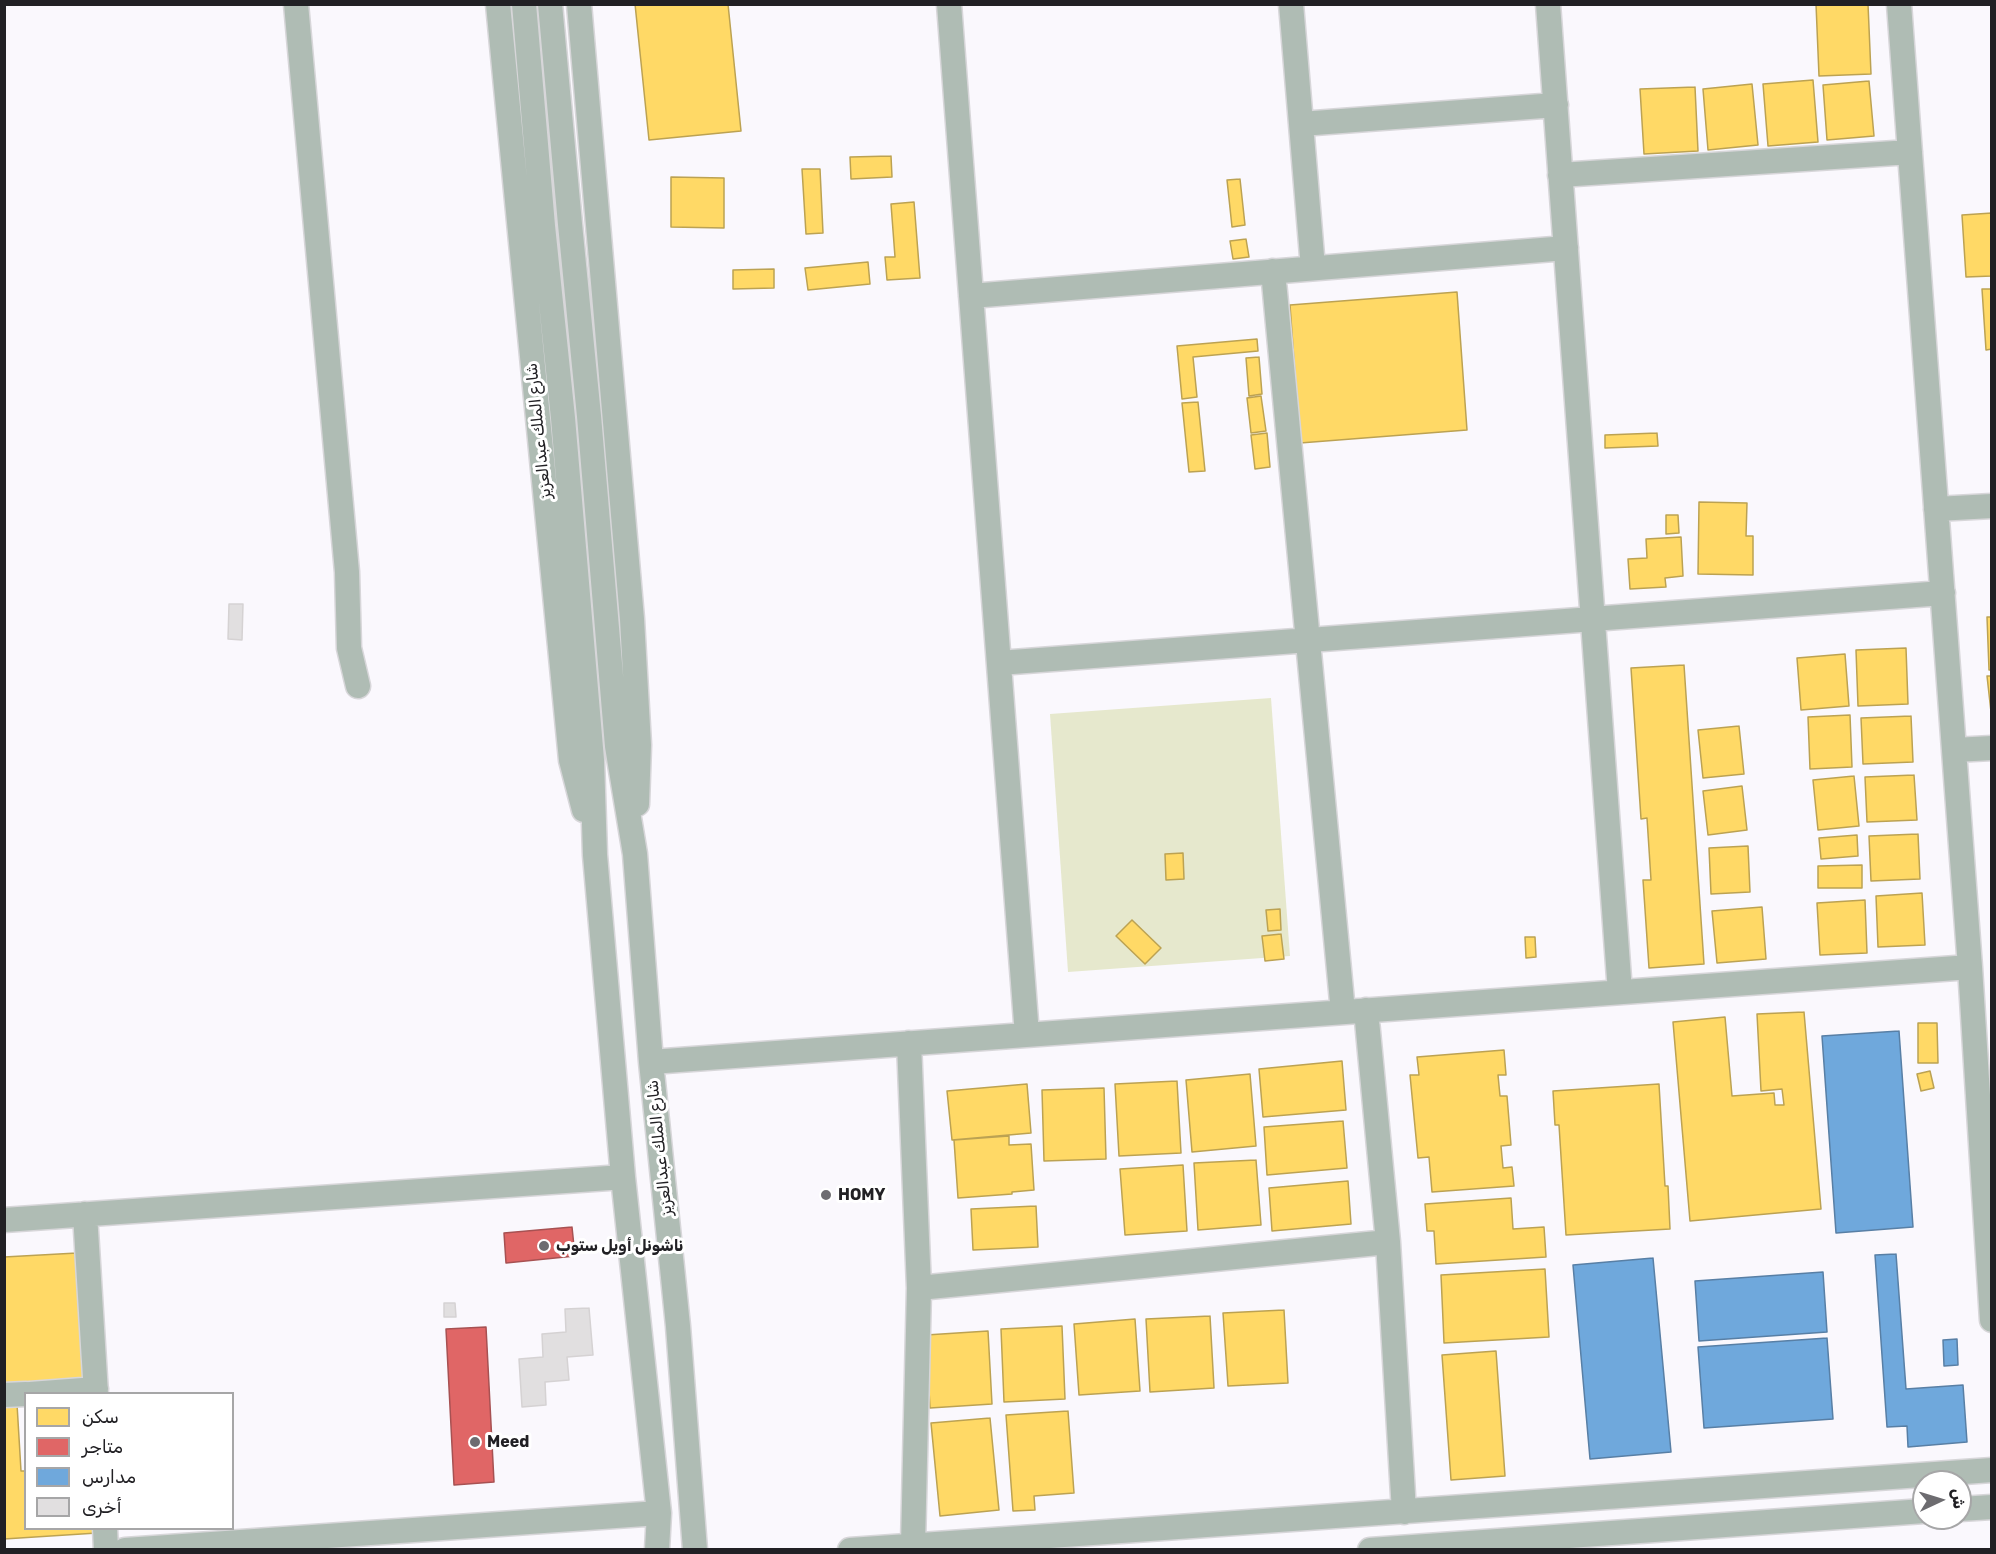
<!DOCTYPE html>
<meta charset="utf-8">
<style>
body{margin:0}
#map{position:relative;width:1996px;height:1554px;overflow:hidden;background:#faf8fd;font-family:Rubik,Vazirmatn,sans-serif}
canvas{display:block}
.frame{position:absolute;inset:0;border:6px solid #212024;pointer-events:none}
.legend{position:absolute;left:24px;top:1392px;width:210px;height:138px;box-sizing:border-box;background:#fff;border:2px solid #a6a6a7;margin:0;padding:8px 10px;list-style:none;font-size:18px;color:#212024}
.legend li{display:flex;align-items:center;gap:12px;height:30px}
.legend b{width:30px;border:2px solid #a6a6a7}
.north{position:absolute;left:1912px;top:1470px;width:60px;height:60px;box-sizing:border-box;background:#fff;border:2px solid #a6a6a7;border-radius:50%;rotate:86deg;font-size:16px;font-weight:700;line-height:24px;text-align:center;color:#212024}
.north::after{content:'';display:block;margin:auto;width:21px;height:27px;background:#6d6c70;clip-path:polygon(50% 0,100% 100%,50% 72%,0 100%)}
</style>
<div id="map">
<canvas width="1996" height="1554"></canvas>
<div class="frame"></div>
<ul class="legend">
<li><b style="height:16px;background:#ffd966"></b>سكن</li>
<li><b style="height:16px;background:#e06666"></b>متاجر</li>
<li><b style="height:16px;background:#6fa8dc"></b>مدارس</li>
<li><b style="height:16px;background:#e1dfe0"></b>أخرى</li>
</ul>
<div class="north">ش</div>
</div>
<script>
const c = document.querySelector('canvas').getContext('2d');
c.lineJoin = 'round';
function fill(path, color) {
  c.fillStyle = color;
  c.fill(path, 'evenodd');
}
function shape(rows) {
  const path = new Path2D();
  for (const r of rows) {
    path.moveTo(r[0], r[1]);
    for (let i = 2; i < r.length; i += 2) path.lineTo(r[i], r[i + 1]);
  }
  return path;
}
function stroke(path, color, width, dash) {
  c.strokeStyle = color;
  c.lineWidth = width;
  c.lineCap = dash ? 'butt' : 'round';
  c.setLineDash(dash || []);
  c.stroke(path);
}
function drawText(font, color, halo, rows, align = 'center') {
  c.font = font + ' Rubik,Vazirmatn,sans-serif';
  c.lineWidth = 6;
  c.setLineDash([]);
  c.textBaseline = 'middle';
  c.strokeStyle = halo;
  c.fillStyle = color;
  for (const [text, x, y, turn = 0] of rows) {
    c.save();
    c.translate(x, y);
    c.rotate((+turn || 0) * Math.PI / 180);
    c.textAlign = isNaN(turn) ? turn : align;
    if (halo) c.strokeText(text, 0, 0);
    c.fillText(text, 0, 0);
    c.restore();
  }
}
const green = shape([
 [1271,698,1290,956,1068,972,1050,714]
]);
const homes = shape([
 [635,4,728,4,741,131,649,140,635,4],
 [1816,4,1868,4,1871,74,1819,76,1816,4],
 [1813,80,1818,142,1768,146,1763,84,1813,80],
 [1869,81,1874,136,1827,140,1823,85,1869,81],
 [1752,84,1758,145,1708,150,1703,89,1752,84],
 [1695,87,1698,151,1644,154,1640,89,1695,87],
 [891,156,892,177,851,179,850,157,891,156],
 [802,169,820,169,823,233,806,234,802,169],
 [671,177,724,178,724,228,671,227,671,177],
 [1240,179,1245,225,1232,227,1227,180,1240,179],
 [914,202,920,278,887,280,885,257,895,257,891,204,914,202],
 [1992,213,1992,276,1966,277,1962,215,1992,213],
 [1246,239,1249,257,1233,259,1230,241,1246,239],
 [868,262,870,284,808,290,805,268,868,262],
 [774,269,774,288,733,289,733,270,774,269],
 [1982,289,1992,289,1992,349,1986,350,1982,289],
 [1457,292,1467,430,1300,443,1290,305,1457,292],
 [1257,339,1258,351,1193,357,1197,397,1182,399,1177,346,1257,339],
 [1259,357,1262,394,1249,396,1246,358,1259,357],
 [1261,396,1266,431,1251,433,1247,398,1261,396],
 [1198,402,1205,471,1189,472,1182,403,1198,402],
 [1267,433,1270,467,1255,469,1251,435,1267,433],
 [1657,433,1658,446,1605,448,1605,435,1657,433],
 [1699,502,1747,503,1746,536,1753,536,1753,575,1698,574,1699,502],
 [1666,515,1678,515,1679,533,1666,534,1666,515],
 [1681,537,1683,576,1665,578,1666,587,1630,589,1628,559,1647,558,1646,539,1681,537],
 [1987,617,1992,617,1992,670,1989,670,1987,617],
 [1906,648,1908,704,1858,706,1856,650,1906,648],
 [1845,654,1849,706,1801,710,1797,658,1845,654],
 [1684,665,1704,964,1649,968,1643,880,1651,880,1647,818,1641,819,1631,668,1684,665],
 [1987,676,1992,676,1992,721,1987,676],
 [1850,715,1852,767,1810,769,1808,717,1850,715],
 [1911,716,1913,762,1863,764,1861,718,1911,716],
 [1739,726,1744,774,1703,778,1698,730,1739,726],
 [1914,775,1917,820,1867,822,1865,777,1914,775],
 [1854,776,1859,826,1818,830,1813,780,1854,776],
 [1742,786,1747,830,1708,835,1703,791,1742,786],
 [1918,834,1920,879,1871,881,1869,836,1918,834],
 [1857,835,1858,856,1821,859,1819,838,1857,835],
 [1748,846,1750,892,1711,894,1709,848,1748,846],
 [1183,853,1184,879,1166,880,1165,854,1183,853],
 [1862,865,1862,888,1818,888,1818,866,1862,865],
 [1922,893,1925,945,1878,947,1876,896,1922,893],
 [1865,900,1867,953,1820,955,1817,903,1865,900],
 [1762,907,1766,959,1717,963,1712,911,1762,907],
 [1280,909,1281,930,1268,931,1266,910,1280,909],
 [1132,920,1161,948,1145,964,1116,936,1132,920],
 [1281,934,1284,959,1265,961,1262,936,1281,934],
 [1525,937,1535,937,1536,957,1526,958,1525,937],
 [1804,1012,1821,1209,1690,1221,1673,1022,1725,1017,1732,1096,1774,1093,1775,1105,1784,1105,1782,1089,1761,1091,1757,1014,1804,1012],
 [1918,1023,1937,1023,1938,1063,1918,1063,1918,1023],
 [1504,1050,1506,1075,1498,1075,1500,1096,1507,1096,1511,1145,1501,1146,1503,1168,1512,1167,1514,1186,1432,1192,1429,1157,1418,1158,1415,1127,1410,1075,1419,1075,1417,1057,1504,1050],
 [1342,1061,1346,1110,1263,1117,1259,1069,1342,1061],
 [1930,1071,1934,1088,1921,1091,1917,1074,1930,1071],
 [1250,1074,1256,1146,1192,1152,1186,1080,1250,1074],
 [1177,1081,1181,1153,1119,1156,1115,1084,1177,1081],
 [1027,1084,1031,1133,952,1140,947,1091,1027,1084],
 [1659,1084,1665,1186,1668,1186,1670,1229,1566,1235,1559,1125,1555,1125,1553,1091,1659,1084],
 [1104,1088,1106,1159,1044,1161,1042,1090,1104,1088],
 [1343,1121,1347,1168,1267,1175,1264,1127,1343,1121],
 [1009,1136,1009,1145,1031,1144,1034,1190,1012,1192,1012,1194,958,1198,954,1140,1009,1136],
 [1256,1160,1261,1225,1198,1230,1194,1163,1256,1160],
 [1183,1165,1187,1231,1125,1235,1120,1169,1183,1165],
 [1348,1181,1351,1224,1272,1231,1269,1188,1348,1181],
 [1511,1198,1513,1229,1544,1227,1546,1257,1436,1264,1434,1231,1427,1231,1425,1204,1511,1198],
 [1036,1206,1038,1247,973,1250,971,1209,1036,1206],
 [77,1253,86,1383,4,1389,4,1257,77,1253],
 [1545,1269,1549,1337,1444,1343,1441,1275,1545,1269],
 [1284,1310,1288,1383,1228,1386,1223,1313,1284,1310],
 [1210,1316,1214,1388,1150,1392,1146,1319,1210,1316],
 [1135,1319,1140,1391,1079,1395,1074,1324,1135,1319],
 [1062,1326,1065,1399,1004,1402,1001,1329,1062,1326],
 [988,1331,992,1404,930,1408,926,1335,988,1331],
 [1496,1351,1505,1476,1451,1480,1442,1355,1496,1351],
 [17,1404,21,1471,26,1471,26,1528,97,1528,97,1533,4,1539,4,1405,17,1404],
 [1068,1411,1074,1493,1034,1496,1035,1510,1013,1511,1006,1415,1068,1411],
 [990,1418,999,1510,940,1516,931,1423,990,1418]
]);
const shops = shape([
 [572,1227,575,1256,506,1263,504,1233,572,1227],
 [486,1327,494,1482,454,1485,446,1329,486,1327]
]);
const schools = shape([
 [1899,1031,1913,1227,1836,1233,1822,1036,1899,1031],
 [1896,1254,1906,1389,1963,1385,1967,1442,1908,1447,1907,1426,1887,1427,1875,1255,1896,1254],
 [1653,1258,1671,1452,1590,1459,1573,1265,1653,1258],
 [1823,1272,1827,1332,1699,1341,1695,1281,1823,1272],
 [1827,1338,1833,1419,1704,1428,1698,1347,1827,1338],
 [1957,1339,1958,1365,1944,1366,1943,1340,1957,1339]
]);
const building = shape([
 [229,604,243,604,242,640,228,639,229,604],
 [444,1303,455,1303,456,1317,444,1317,444,1303],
 [589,1308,593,1355,567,1357,569,1380,545,1382,546,1405,522,1407,519,1359,543,1357,542,1334,566,1332,565,1309,589,1308]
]);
const minor = shape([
 [296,4,347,572,349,648,358,686],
 [498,4,571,760,584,810],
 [524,4,543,226,563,418,592,760,595,855,623,1177,659,1513,657,1550],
 [550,4,570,224,589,416,617,746,635,854,651,1062,678,1326,695,1550],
 [579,4,632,619,639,745,637,804],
 [949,4,1027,1035],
 [1291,4,1313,268],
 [1548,4,1620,992],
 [1899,4,1970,967,1992,1320],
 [1301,124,1556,105],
 [1560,175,1910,152],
 [1273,271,1343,1012],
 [971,296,1566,248],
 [1936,509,1992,506],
 [999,663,1943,593],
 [1954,750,1992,748],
 [1366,1010,1388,1242,1404,1512],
 [909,1043,919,1288,913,1545],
 [651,1062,1970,967],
 [85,1214,96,1394],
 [4,1220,623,1177],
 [919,1288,1388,1242],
 [30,1394,96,1389],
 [4,1395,26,1394],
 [1960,1509,1992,1507],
 [105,1528,106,1550],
 [125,1550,659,1513],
 [850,1550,1992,1470],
 [1370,1550,1924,1511]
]);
const markers = [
 [826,1195,6,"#6d6c70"],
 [544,1246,6,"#6d6c70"],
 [475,1442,6,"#6d6c70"]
];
const streetNames = [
 ["شارع الملك عبدالعزيز",539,431,-96],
 ["شارع الملك عبدالعزيز",660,1148,-96]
];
const poiNames = [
 ["HOMY",838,1195],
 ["ناشونل أويل ستوب",556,1246],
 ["Meed",487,1442]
];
fill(green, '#e6e8cd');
fill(homes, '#ffd966');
stroke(homes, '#bca252', 1.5);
fill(shops, '#e06666');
stroke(shops, '#a75152', 1.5);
fill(schools, '#6fa8dc');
stroke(schools, '#587fa5', 1.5);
fill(building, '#e1dfe0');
stroke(building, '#d5d2d3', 1.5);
stroke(minor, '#d7d6d9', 27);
stroke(minor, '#afbcb4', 24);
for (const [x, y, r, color] of markers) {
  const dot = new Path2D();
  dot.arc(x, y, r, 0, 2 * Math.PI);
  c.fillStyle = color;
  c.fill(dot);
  stroke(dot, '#fff', 2);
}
drawText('16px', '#212024', '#fff', streetNames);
drawText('bold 16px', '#212024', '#fff', poiNames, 'left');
</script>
